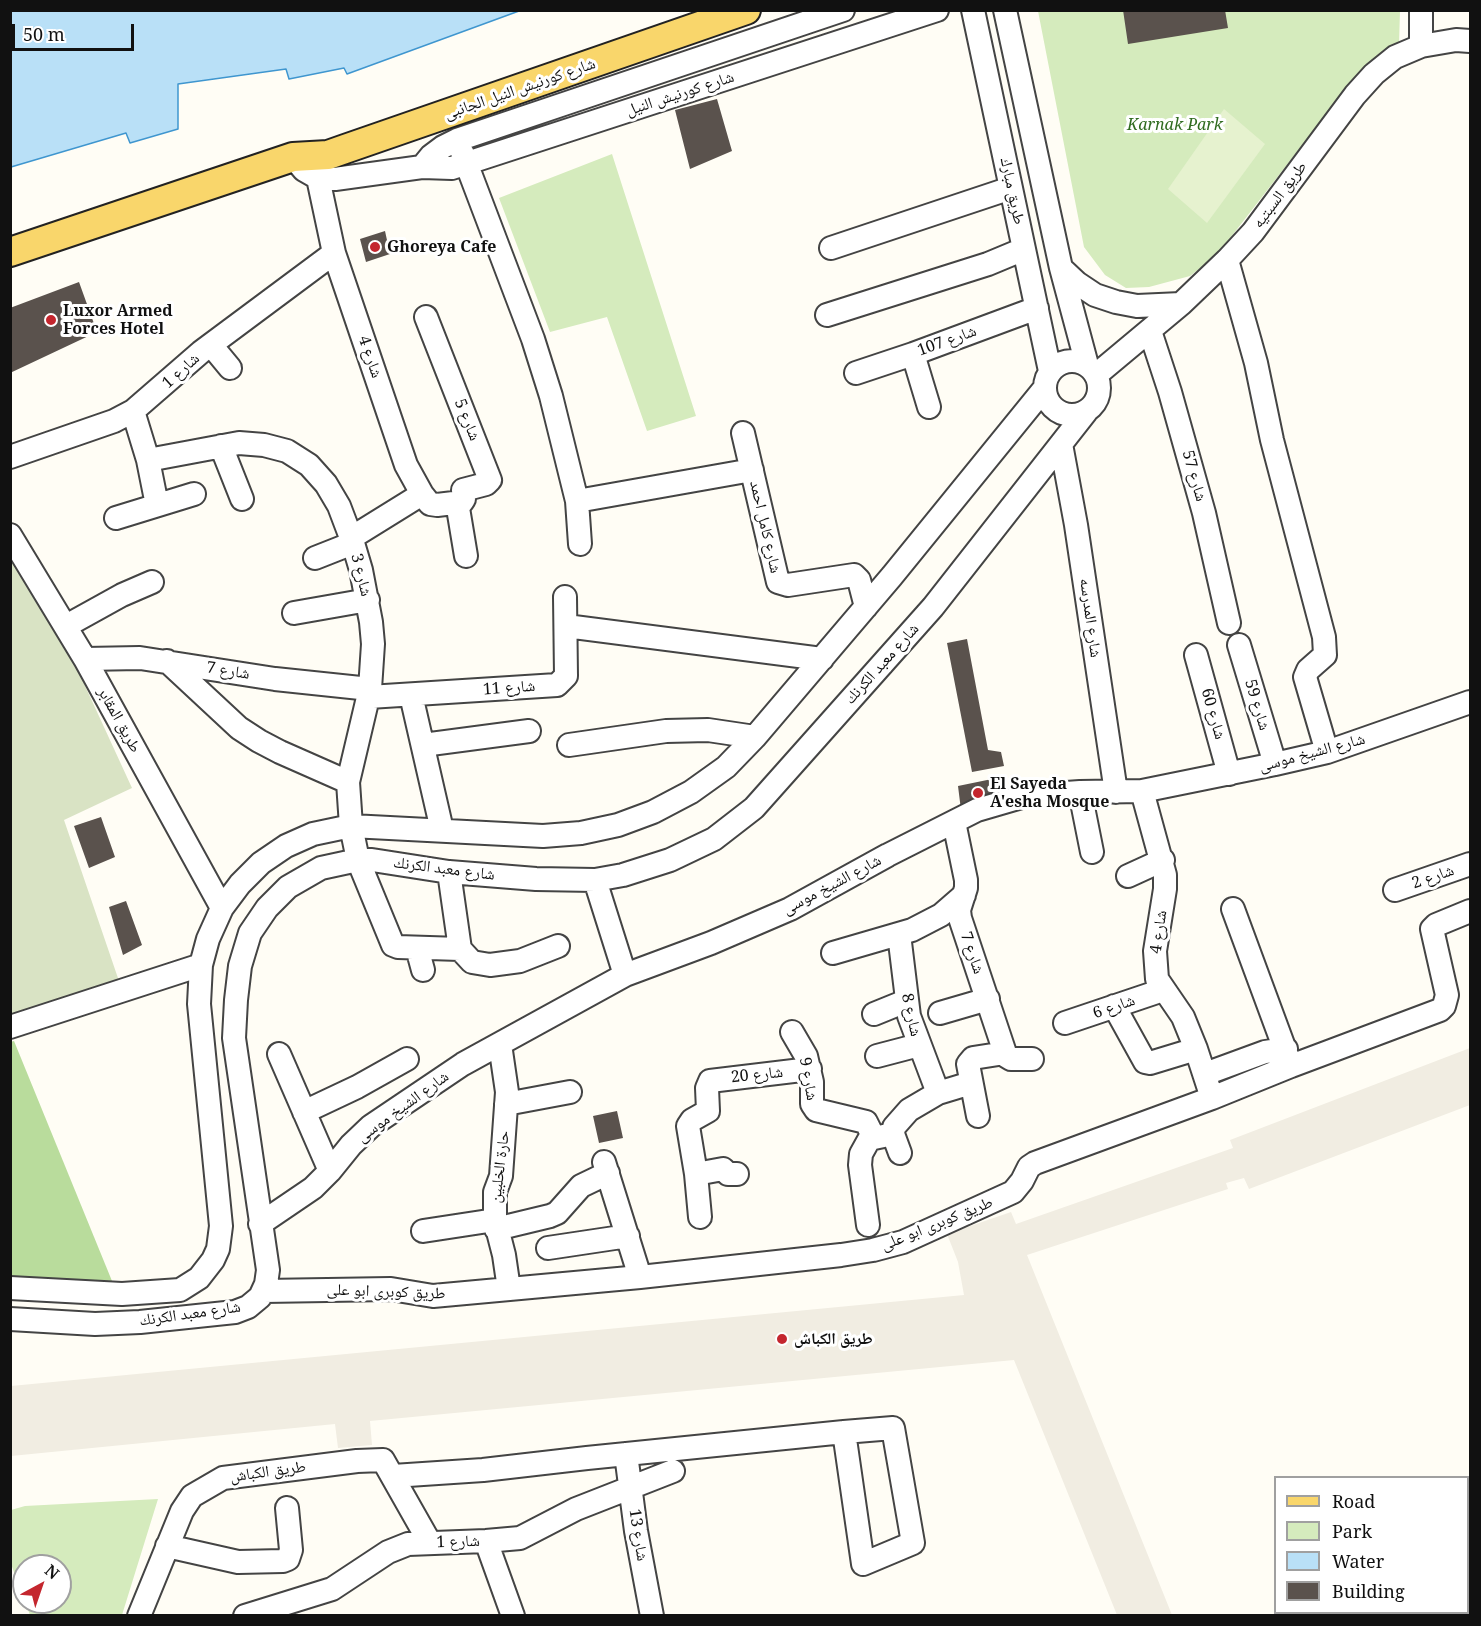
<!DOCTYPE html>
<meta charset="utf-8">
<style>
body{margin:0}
#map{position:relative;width:1481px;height:1626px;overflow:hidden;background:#fffdf5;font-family:"Noto Serif",serif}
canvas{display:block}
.frame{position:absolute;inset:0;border:12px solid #111;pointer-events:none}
.legend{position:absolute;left:1274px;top:1476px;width:195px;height:138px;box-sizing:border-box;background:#fff;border:2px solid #a0a0a0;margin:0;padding:8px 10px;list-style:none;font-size:18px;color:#111}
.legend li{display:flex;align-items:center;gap:12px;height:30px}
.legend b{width:30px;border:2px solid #a0a0a0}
.north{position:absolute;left:12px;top:1554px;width:60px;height:60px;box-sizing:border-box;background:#fff;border:2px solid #a0a0a0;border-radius:50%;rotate:40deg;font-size:16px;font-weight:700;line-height:24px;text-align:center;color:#111}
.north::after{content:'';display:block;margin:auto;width:21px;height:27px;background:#c4262e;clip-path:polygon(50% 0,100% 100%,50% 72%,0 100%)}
.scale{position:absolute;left:12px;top:24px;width:122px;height:27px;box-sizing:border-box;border:3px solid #111;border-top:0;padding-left:8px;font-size:18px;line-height:21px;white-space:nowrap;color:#111;-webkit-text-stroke:4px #fff;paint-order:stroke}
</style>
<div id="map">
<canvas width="1481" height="1626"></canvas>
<div class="frame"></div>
<ul class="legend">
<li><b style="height:8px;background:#f9d66b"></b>Road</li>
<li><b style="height:16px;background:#d5ebbd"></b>Park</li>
<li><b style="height:16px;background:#b9e0f7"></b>Water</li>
<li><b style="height:16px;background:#5a524d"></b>Building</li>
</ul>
<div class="north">N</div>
<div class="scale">50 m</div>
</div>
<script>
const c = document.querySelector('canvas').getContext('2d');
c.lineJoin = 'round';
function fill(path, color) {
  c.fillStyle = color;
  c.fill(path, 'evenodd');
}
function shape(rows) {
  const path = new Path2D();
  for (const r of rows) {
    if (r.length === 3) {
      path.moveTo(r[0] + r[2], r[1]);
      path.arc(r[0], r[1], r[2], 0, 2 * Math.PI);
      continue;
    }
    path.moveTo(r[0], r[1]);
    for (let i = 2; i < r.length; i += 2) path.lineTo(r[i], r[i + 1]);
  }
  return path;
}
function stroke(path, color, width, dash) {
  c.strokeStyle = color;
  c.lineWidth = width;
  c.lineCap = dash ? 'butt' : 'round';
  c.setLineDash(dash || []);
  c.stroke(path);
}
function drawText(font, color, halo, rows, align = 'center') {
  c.font = font + ' "Noto Serif","Noto Naskh Arabic",serif';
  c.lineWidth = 6;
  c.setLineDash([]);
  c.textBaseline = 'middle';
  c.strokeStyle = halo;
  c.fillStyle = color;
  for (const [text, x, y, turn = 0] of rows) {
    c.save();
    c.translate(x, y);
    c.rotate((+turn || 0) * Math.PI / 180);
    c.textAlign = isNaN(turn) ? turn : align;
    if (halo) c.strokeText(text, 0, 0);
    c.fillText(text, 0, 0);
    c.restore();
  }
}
const green = shape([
 [1038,11,1400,11,1399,44,1370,64,1334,104,1217,255,1190,276,1149,287,1126,288,1105,275,1084,247],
 [612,154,696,416,647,431,607,317,550,332,499,198],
 [158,1499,122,1615,30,1615,25,1602,60,1602,60,1566,24,1566,24,1599,11,1564,11,1510,25,1506]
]);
const forest = shape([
 [14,1041,112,1281,30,1278,11,1276,10,1042]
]);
const cemetery = shape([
 [10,552,41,590,132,788,64,820,120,984,10,1021]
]);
const pitch = shape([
 [1224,109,1265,144,1207,223,1168,189]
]);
const plaza = shape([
 [1470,1048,1470,1105,1249,1189,1244,1178,1226,1183,1228,1189,1027,1255,1172,1615,1117,1615,1014,1360,370,1421,372,1445,338,1448,335,1424,11,1456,11,1386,964,1295,958,1262,947,1234,1011,1212,1016,1224,1233,1148,1230,1140],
 [1470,1530,1470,1602,1468,1604,1468,1532],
 [1332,1612,1453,1612,1453,1613,1448,1616,1327,1615]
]);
const water = shape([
 [11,10,519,10,519,11,347,74,344,68,289,79,286,69,178,84,178,129,130,143,126,133,11,167,11,10]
]);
const building = shape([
 [1123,10,1225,10,1228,28,1128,44],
 [717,99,732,151,690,169,675,110],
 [385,231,390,254,366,262,360,239],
 [79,282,97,332,10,373,10,308],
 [967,639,988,750,1001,752,1004,766,972,772,947,643],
 [992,779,998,800,961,810,958,786],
 [101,817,115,857,89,868,74,826],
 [126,901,142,945,123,955,109,907],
 [617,1111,623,1138,599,1143,593,1116]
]);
const minor = shape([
 [973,10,1050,371],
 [1005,10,1061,268,1087,365],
 [1421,10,1421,46],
 [462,152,533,339,551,396,577,501],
 [293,157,304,170,318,178,335,179,422,167,452,168,937,10],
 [422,167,431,156,443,147,457,140,843,10],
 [318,178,334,253,406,465,422,494,430,504,437,505,462,502,464,499,463,490,486,484,490,480,426,317],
 [831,248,1011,188],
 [1227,260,1256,363,1272,440,1324,637,1325,655,1308,670,1305,677,1327,752],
 [1061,268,1077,283,1095,295,1116,302,1137,306,1181,304],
 [827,315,988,264,1024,249],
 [1150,331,1170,392,1204,513,1229,623],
 [211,345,230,368],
 [913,354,929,407],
 [1072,388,27],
 [856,373,913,354,1037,308],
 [1096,375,1181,304,1227,260,1253,232,1355,95,1374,74,1395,57,1421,46,1456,40,1470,41],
 [133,411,148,460,157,505],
 [743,433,778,582,788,585,854,575,859,580,866,607],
 [1061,444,1076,525,1116,792],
 [221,446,242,499],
 [10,457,114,421,133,411,201,352,334,253],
 [148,460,239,443,264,445,287,451,309,465,326,484,339,506,353,543,361,570,371,622,373,644,370,689,348,782,351,826,358,860,393,945,398,947,460,949],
 [457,502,466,556],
 [116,518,194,494],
 [10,535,85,659,222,908],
 [351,538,422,494],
 [580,544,577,501,752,470],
 [315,558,353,543],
 [294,613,368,600],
 [66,626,122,595,152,582],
 [566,626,822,659],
 [1239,645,1275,764],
 [1196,655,1229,774],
 [85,659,140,658,275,679,370,689],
 [167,661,239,728,259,741,280,752,348,782],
 [411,695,442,830],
 [369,697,557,685,566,676,565,597],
 [423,745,529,731],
 [569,745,666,731,708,730,755,737],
 [1142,791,1165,875,1165,889,1155,951,1157,979,1183,1017,1196,1049,1212,1098],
 [1080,792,1092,852],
 [954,822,966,880,966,888,959,910,960,918,1006,1056,1011,1059,1032,1059],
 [449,872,460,949,472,962,490,965,520,961,558,946],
 [1128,876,1163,860],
 [595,880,625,975],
 [1395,890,1470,864],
 [1233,909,1291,1066],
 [899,934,909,1016,938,1093],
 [417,948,423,970],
 [833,953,912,930,941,915,964,895],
 [1114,1006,1145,1062,1150,1063,1196,1049],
 [940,1013,988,999],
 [874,1014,906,1001],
 [1065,1023,1163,990],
 [10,1027,201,965],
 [792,1032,806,1056,812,1082,812,1104,816,1110,866,1122,874,1138,893,1134],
 [500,1044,507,1092,501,1176,495,1192,495,1220,504,1255,509,1289],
 [279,1054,330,1171],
 [877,1056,919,1045],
 [1205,1074,1265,1052,1286,1049],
 [506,1104,570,1092],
 [304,1112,357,1087,407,1059],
 [978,1116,968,1064,973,1058,1005,1053],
 [900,1153,893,1134,894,1127,909,1110,938,1093,971,1083],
 [604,1162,640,1277],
 [696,1174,723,1169,728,1174,737,1174],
 [700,1217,696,1174,688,1126,692,1120,708,1111,707,1088,710,1081,810,1069],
 [260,1224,313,1188,330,1171,351,1145,371,1126,463,1064,625,975,711,943,790,909,888,855,977,810,1025,796,1080,792,1142,791,1275,764,1327,752,1470,702],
 [868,1225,860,1165,861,1154,871,1136],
 [496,1229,550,1216,557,1213,581,1186,608,1173],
 [423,1231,495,1220],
 [548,1248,628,1236],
 [10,1288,122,1294,180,1290,199,1278,213,1260,218,1249,221,1226,199,1004,201,965,208,939,222,908,240,884,261,863,286,846,313,834,351,826,543,836,581,833,618,825,653,812,691,792,726,767,755,737,892,576,1044,389],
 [264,1291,391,1289,433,1296,640,1277,841,1255,873,1250,903,1242,1013,1192,1022,1181,1029,1167,1035,1163,1212,1098,1291,1066,1440,1010,1444,1006,1447,995,1432,929,1436,925,1470,911],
 [10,1319,95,1324,140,1322,235,1312,248,1307,260,1297,266,1284,268,1270,234,1038,236,1000,240,966,250,933,267,908,288,887,321,868,358,860,372,860,449,872,536,879,595,880,623,875,670,860,714,839,754,808,933,607,1086,412],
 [626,1454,636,1531,652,1616],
 [393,1476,483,1470,587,1458,844,1432,893,1428,913,1543,863,1564,844,1432],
 [486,1541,513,1616],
 [167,1546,238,1562,283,1561,288,1559,291,1550,287,1508],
 [139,1616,182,1511,192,1496,223,1478,357,1461,383,1460,430,1543],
 [245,1616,332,1589,388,1552,408,1544,486,1541,520,1538,576,1509,673,1471]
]);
const major = shape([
 [10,252,293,157,328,155,345,149,746,10]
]);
const markers = [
 [375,247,6,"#c4262e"],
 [51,320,6,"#c4262e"],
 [978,793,6,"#c4262e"],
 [782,1339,6,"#c4262e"]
];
const streetNames = [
 ["شارع كورنيش النيل الجانبى",520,89,-19],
 ["شارع كورنيش النيل",680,94,-18],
 ["طريق مبارك",1012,191,78],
 ["طريق السبتيه",1280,195,-53],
 ["شارع 107",947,341,-20],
 ["شارع 4",370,357,71],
 ["شارع 1",181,371,-42],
 ["شارع 5",467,420,68],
 ["شارع 57",1194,476,74],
 ["شارع كامل احمد",765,527,77],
 ["شارع 3",361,575,76],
 ["شارع المدرسه",1090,618,82],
 ["شارع معبد الكرنك",882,664,-48],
 ["شارع 7",228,671,9],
 ["شارع 11",509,688,-4],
 ["شارع 59",1257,705,73],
 ["شارع 60",1213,714,74],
 ["طريق المقابر",119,720,61],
 ["شارع الشيخ موسى",1312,753,-15],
 ["شارع معبد الكرنك",444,869,7],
 ["شارع 2",1433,877,-19],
 ["شارع الشيخ موسى",832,885,-28],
 ["شارع 4",1159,932,-82],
 ["شارع 7",972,953,71],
 ["شارع 6",1114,1007,-19],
 ["شارع 8",911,1015,77],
 ["شارع 20",757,1075,-6],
 ["شارع 9",808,1079,80],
 ["شارع الشيخ موسى",403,1107,-36],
 ["حارة الخلبين",500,1167,-83],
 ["طريق كوبرى ابو على",937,1224,-22],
 ["طريق كوبرى ابو على",386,1292,2],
 ["شارع معبد الكرنك",190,1314,-8],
 ["طريق الكباش",268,1472,-8],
 ["شارع 13",638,1535,81],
 ["شارع 1",458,1542,-2]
];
const parkNames = [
 ["Karnak Park",1175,125]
];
const poiNames = [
 ["Ghoreya Cafe",387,247],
 ["Luxor Armed",63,311],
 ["Forces Hotel",63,329],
 ["El Sayeda",990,784],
 ["A'esha Mosque",990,802],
 ["طريق الكباش",794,1339]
];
fill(green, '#d5ebbd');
fill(forest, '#b9dc9c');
fill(cemetery, '#d9e3c4');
fill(pitch, '#e6f2cf');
fill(plaza, '#f1ede2');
fill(water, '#b9e0f7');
stroke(water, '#3f96cf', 1.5);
fill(building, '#5a524d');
stroke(minor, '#444', 26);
stroke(major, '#222', 32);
stroke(minor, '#fff', 22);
stroke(major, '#f9d66b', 28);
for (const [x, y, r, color] of markers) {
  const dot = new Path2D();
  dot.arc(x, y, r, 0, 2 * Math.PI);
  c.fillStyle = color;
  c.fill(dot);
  stroke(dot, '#fff', 2);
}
drawText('16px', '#111', '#fff', streetNames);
drawText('italic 16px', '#2f6b1f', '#fff', parkNames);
drawText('bold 16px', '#111', '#fff', poiNames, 'left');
</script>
